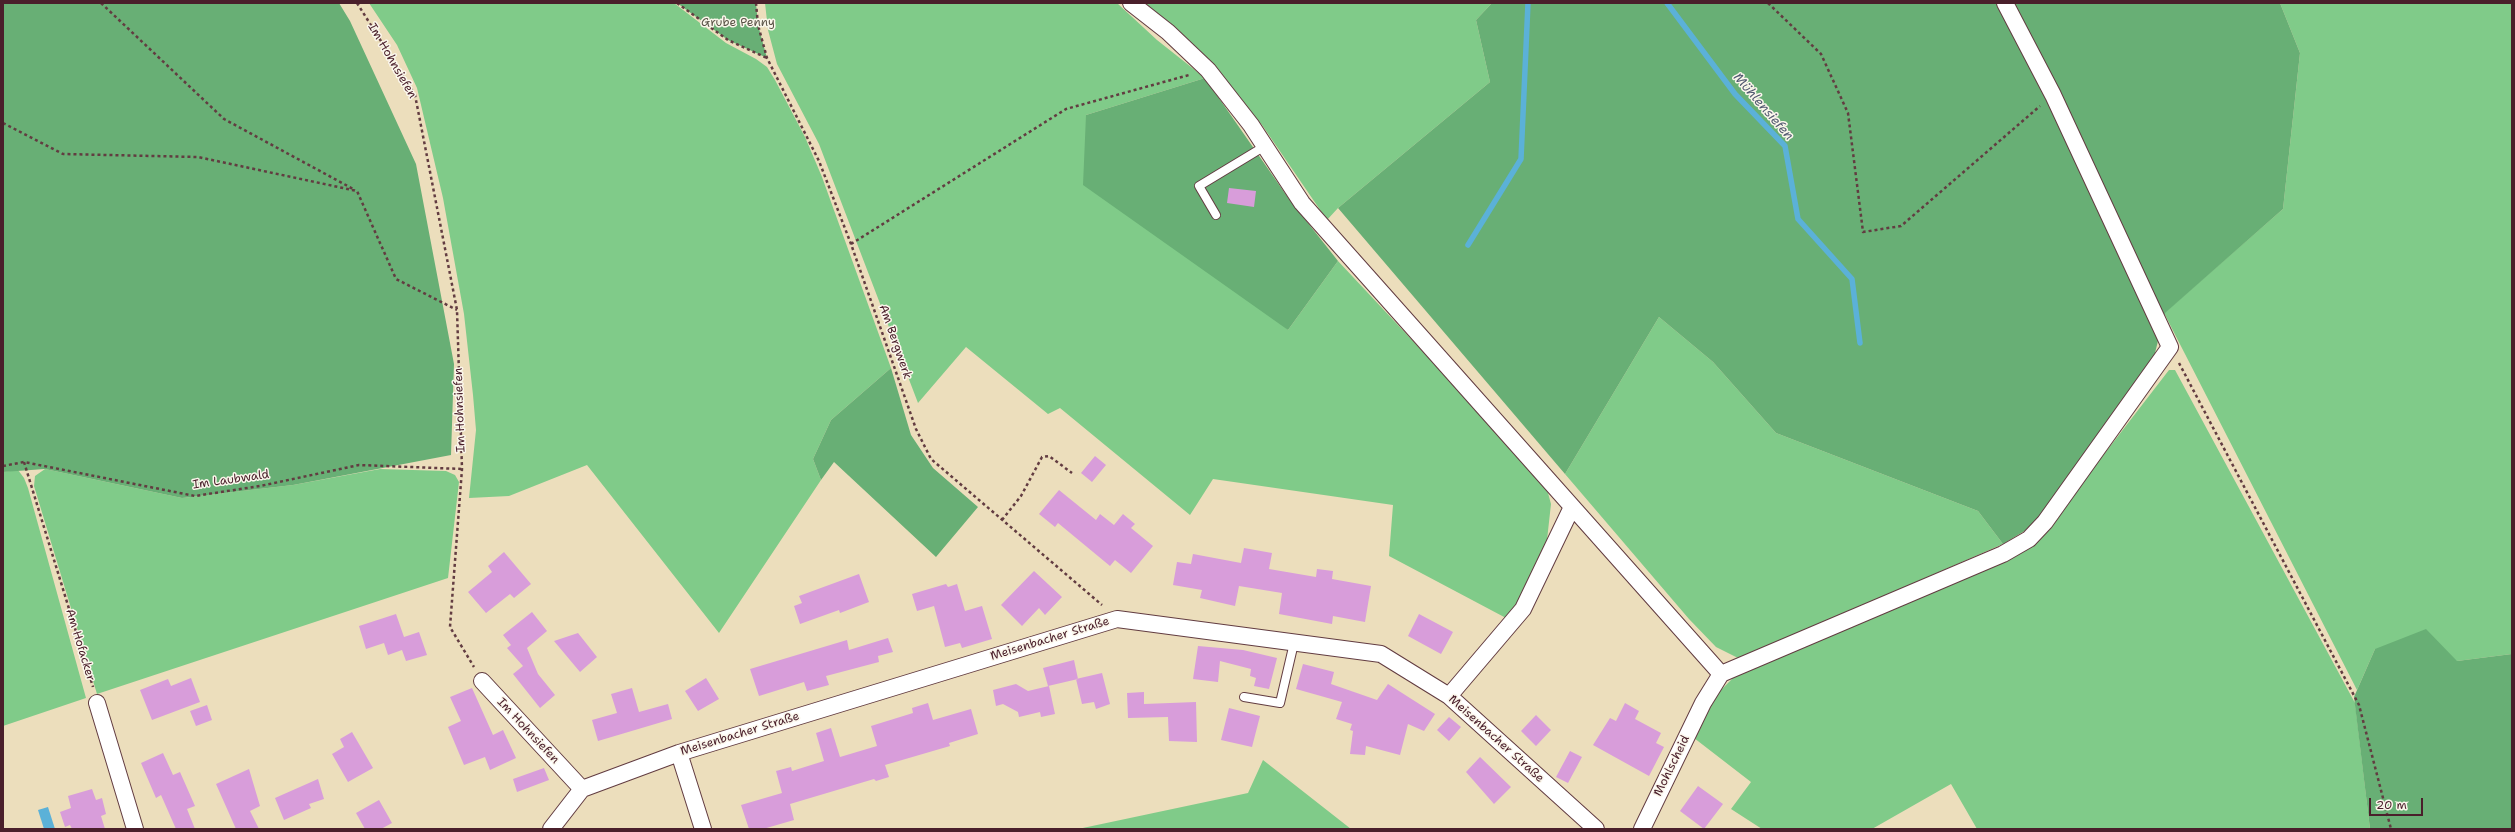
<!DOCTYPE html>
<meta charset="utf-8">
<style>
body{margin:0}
#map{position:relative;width:2515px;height:832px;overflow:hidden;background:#ecdebc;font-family:"Shantell Sans",sans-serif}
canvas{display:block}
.frame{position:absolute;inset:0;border:4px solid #4a1f2b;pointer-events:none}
.scale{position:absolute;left:2369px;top:798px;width:54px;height:18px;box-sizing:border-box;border:2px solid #4a1f2b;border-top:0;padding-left:5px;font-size:12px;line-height:14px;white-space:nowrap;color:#4a1f2b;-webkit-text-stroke:3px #fbf7ec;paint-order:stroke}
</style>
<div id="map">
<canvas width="2515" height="832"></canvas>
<div class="frame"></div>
<div class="scale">20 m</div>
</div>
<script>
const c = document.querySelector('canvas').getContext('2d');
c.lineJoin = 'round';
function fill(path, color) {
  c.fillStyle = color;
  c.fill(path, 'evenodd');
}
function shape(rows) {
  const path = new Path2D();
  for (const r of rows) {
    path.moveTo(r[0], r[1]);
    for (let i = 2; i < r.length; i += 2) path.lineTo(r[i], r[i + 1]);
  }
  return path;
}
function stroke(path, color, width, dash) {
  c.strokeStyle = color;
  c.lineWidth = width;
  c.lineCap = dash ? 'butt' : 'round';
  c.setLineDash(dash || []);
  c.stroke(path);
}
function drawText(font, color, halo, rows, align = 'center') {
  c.font = font + ' "Shantell Sans",sans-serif';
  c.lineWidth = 3;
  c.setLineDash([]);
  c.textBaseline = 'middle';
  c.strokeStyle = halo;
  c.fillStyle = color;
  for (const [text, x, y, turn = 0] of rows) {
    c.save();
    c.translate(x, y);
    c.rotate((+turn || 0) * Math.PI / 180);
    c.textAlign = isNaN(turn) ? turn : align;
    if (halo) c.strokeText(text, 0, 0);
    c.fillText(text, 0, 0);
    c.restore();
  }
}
const green = shape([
 [369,3,674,3,726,43,756,59,767,67,775,80,805,137,822,177,891,368,831,420,813,459,821,480,719,633,587,465,509,496,469,498,476,430,473,395,464,314,443,198,417,88,397,45],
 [765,3,1117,3,1157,40,1205,78,1086,115,1288,330,1338,261,1545,482,1551,504,1547,540,1522,600,1506,618,1389,556,1393,505,1213,479,1190,515,1060,408,1048,414,966,347,918,403,819,144,777,64,768,30],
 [1140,3,1492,3,1476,20,1490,82,1338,208,1327,220,1262,125,1200,52],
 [2280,3,2512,3,2512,654,2457,661,2375,649,2357,690,2164,313,2283,209,2300,53],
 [1659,317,1713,362,1776,433,1978,511,2003,544,1740,659,1716,647,1689,619,1565,474],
 [2169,370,2175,370,2355,703,2370,829,1977,829,1951,784,1872,829,1762,829,1731,809,1751,782,1694,738,1709,702,1738,673,2005,558,2088,475],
 [45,469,182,498,293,485,380,469,446,471,455,475,459,482,448,578,97,694,34,486,35,476],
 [18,470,24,478,28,488,86,698,3,726,3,472],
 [1263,760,1351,829,1078,829,1248,793]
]);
const forest = shape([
 [3,3,339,3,350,21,416,164,454,364,451,455,293,485,182,498,45,469,3,472],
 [677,3,756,3,758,25,767,58,728,40],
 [1492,3,2280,3,2300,53,2283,209,2165,313,2154,357,2036,524,2003,544,1978,511,1776,433,1713,362,1659,317,1565,474,1338,208,1490,82,1476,20],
 [1205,78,1289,199,1338,261,1288,330,1083,185,1086,115],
 [891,368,911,435,933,468,978,507,936,557,834,462,821,480,813,459,831,420],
 [2426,629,2457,661,2512,654,2512,829,2370,829,2354,697,2375,649]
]);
const water = shape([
 [48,807,55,829,44,829,38,810]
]);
const stream = shape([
 [1667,3,1735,94,1785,146,1798,219,1852,279,1860,343],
 [1468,245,1521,159,1528,3]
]);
const building = shape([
 [1229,188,1256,191,1254,207,1227,203],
 [1095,456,1106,465,1092,482,1081,473],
 [1059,490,1096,520,1100,514,1114,525,1123,514,1135,524,1131,528,1153,546,1131,573,1115,560,1110,566,1058,523,1055,527,1039,514],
 [1244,548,1272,553,1269,569,1316,577,1317,569,1333,571,1332,579,1371,586,1365,622,1333,616,1332,624,1279,614,1282,593,1239,586,1235,606,1200,598,1202,590,1173,585,1177,562,1191,564,1193,554,1241,563],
 [504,552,531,584,514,598,510,594,486,613,468,592,492,572,488,566],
 [1034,571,1062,597,1045,615,1039,608,1022,626,1001,605],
 [859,574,869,602,840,613,839,610,800,624,794,606,802,603,799,596],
 [946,584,948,587,957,584,965,611,982,606,992,639,962,648,960,643,945,647,934,606,917,611,912,594],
 [532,612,547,631,527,648,538,674,555,695,540,708,513,674,523,666,507,648,511,645,503,635],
 [396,614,404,637,419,632,427,655,406,661,402,650,388,655,384,643,366,649,359,626],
 [1419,614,1453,632,1441,654,1408,636],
 [578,633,597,657,580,672,554,641],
 [888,638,893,652,878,656,879,662,826,676,829,685,807,691,804,682,759,696,750,669,847,640,849,650],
 [1198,646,1243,650,1277,658,1269,689,1254,686,1256,678,1250,676,1251,669,1220,661,1218,682,1193,679],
 [1074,660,1078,679,1048,686,1043,668],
 [1303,664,1334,672,1331,684,1377,700,1388,684,1435,714,1424,731,1408,724,1400,755,1366,746,1365,755,1350,754,1353,731,1350,730,1352,724,1336,719,1342,702,1296,689],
 [1102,673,1110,704,1096,709,1094,702,1082,704,1076,679],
 [191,678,200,702,152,720,140,690,168,679,171,686],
 [706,678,719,699,698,711,685,691],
 [1016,684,1028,691,1049,686,1055,714,1041,717,1040,712,1019,717,1018,712,1003,704,996,706,993,690],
 [472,688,493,735,503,730,516,758,490,770,485,757,464,765,448,727,461,721,450,697],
 [632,688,639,712,668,704,672,719,598,741,592,720,617,713,611,694],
 [1144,692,1144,704,1196,702,1197,742,1169,741,1168,717,1128,718,1127,693],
 [928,703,933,720,971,709,978,734,949,743,950,746,885,765,889,777,876,781,874,779,790,804,794,820,763,829,749,829,741,805,782,793,776,771,791,767,792,771,824,761,816,733,831,728,840,757,877,746,871,726,913,713,912,708],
 [1625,703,1639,711,1635,719,1661,733,1656,743,1664,747,1649,776,1593,745,1610,718,1616,721],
 [207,705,212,720,196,726,190,711],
 [1229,708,1260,716,1252,747,1221,740],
 [1536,715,1551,730,1536,746,1521,731],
 [1449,717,1461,727,1449,741,1437,730],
 [352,732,373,768,348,782,332,754,344,747,340,739],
 [1570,751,1582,757,1568,783,1556,777],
 [163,753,173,775,180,772,195,806,187,809,195,829,176,829,161,795,156,798,141,763],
 [1480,757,1511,787,1494,804,1466,772],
 [544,768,549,780,517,792,513,779],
 [249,769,260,806,250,811,259,829,236,829,216,784],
 [318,779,324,799,309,804,311,808,284,820,275,798],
 [1698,786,1723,804,1704,829,1680,811],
 [92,789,96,800,102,798,106,814,101,816,105,829,72,829,70,825,65,827,60,812,71,808,68,796],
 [379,800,392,823,381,829,365,829,356,813]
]);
const path = shape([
 [101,3,224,119,355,190],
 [357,3,415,95,457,310,462,469,450,627,474,667],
 [677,3,728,40,767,58],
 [756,3,758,25,767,58,819,161,851,244,916,429,931,459,1102,605],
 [1768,3,1821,54,1848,113,1863,232,1901,226,2040,106],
 [3,123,63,154,198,157,357,191,396,279,457,310],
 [851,244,1066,109,1189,75],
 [2179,363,2359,705,2391,829],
 [24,462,93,687],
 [3,466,24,462,195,496,260,486,359,465,462,469],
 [1002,520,1021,496,1042,457,1049,456,1072,473]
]);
const lane = shape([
 [1216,215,1199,186,1265,146],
 [1244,697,1280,703,1294,643]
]);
const street = shape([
 [1131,3,1168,32,1208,70,1251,125,1302,203,1721,674],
 [482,681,582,789],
 [1449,696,1523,609,1572,507],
 [97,703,135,829],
 [679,753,703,829],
 [551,829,582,789,679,753,1117,619,1381,654,1449,696,1596,829],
 [1642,829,1703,703,1721,674,2003,554,2029,539,2045,522,2170,347,2053,95,2005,3]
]);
const parkNames = [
 ["Grube Penny",738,23]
];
const streetNames = [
 ["Im Hohnsiefen",392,61,60],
 ["Am Bergwerk",895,342,71],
 ["Im Hohnsiefen",460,410,-92],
 ["Im Laubwald",231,480,-8],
 ["Meisenbacher Straße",1050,639,-17],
 ["Am Hofacker",80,645,73],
 ["Im Hohnsiefen",528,731,47],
 ["Meisenbacher Straße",740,734,-17],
 ["Meisenbacher Straße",1496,739,42],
 ["Mohlscheid",1672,766,-64]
];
const waterNames = [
 ["Mühlensiefen",1763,107,49]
];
fill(green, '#80cb89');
fill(forest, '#68af75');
fill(water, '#5bb1d8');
stroke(stream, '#5bb1d8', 5.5);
fill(building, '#d89dda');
stroke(lane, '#623c41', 10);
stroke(street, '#623c41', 18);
stroke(path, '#623c41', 2.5, [3, 3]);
stroke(lane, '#fff', 8);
stroke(street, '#fff', 16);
drawText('12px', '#5a5347', '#fbf7ec', parkNames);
drawText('12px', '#4a1f2b', '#fbf7ec', streetNames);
drawText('italic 13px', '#515970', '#fbf7ec', waterNames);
</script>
